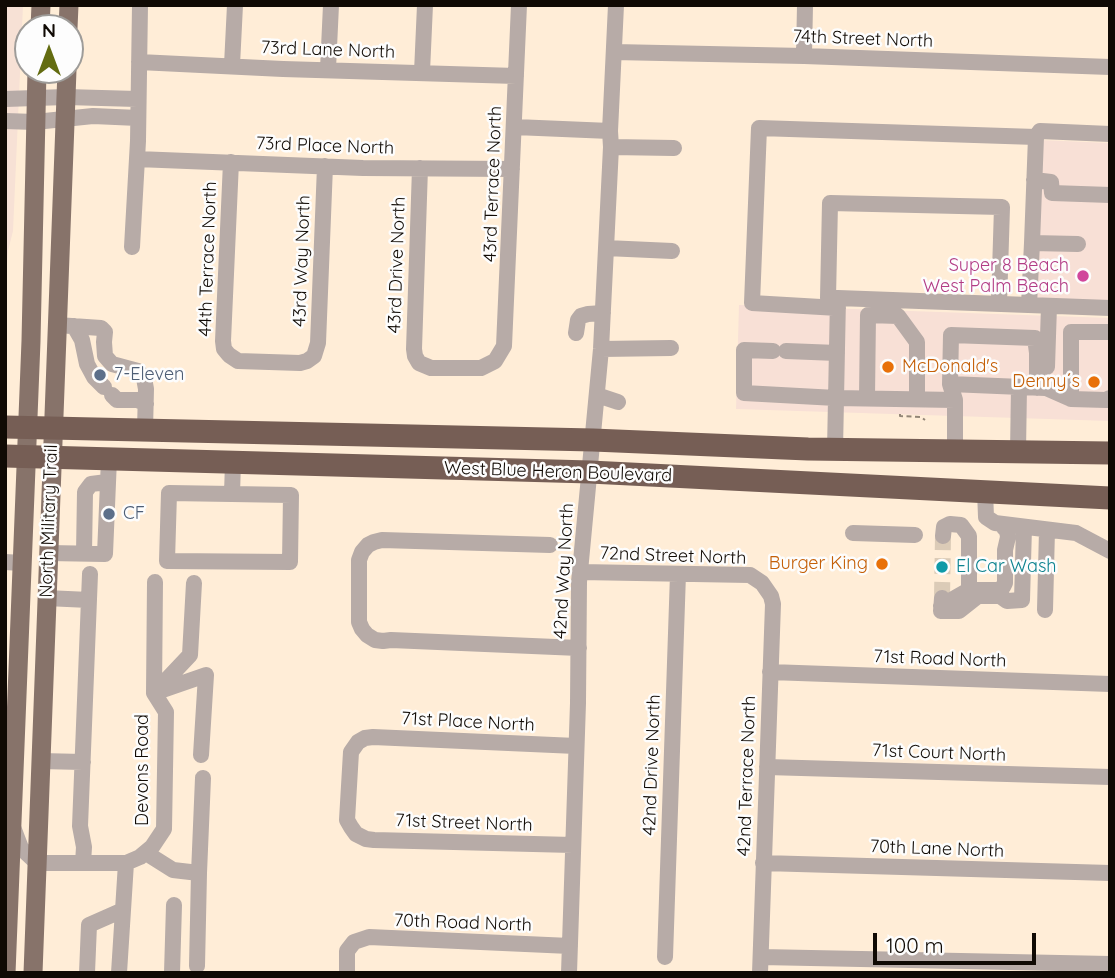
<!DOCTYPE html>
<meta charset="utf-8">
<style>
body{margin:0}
#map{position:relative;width:1115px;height:978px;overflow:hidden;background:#ffedd7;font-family:Quicksand,sans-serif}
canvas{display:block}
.frame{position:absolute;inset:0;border:7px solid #100a04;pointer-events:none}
.north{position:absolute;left:14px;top:14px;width:70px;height:70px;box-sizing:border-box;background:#fdfdfd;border:2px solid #9e9c99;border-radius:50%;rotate:0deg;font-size:19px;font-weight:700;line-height:28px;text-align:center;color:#100a04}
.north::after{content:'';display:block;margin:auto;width:24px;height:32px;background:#636c11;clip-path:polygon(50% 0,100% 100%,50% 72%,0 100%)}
.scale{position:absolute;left:873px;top:933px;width:163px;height:32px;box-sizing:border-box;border:4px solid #100a04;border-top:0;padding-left:9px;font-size:21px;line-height:24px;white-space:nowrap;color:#100a04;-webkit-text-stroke:5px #fdfdfd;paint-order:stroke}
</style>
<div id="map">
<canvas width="1115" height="978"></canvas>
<div class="frame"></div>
<div class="north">N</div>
<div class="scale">100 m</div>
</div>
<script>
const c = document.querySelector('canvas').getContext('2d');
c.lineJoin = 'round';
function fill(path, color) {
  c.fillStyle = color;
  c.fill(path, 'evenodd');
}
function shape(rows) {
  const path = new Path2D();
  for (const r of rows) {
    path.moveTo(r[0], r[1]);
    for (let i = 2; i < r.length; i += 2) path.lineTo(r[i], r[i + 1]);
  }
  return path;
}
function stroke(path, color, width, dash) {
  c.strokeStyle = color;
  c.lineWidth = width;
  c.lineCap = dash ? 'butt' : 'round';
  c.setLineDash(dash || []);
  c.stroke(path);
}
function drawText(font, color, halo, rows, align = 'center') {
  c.font = font + ' Quicksand,sans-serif';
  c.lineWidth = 5;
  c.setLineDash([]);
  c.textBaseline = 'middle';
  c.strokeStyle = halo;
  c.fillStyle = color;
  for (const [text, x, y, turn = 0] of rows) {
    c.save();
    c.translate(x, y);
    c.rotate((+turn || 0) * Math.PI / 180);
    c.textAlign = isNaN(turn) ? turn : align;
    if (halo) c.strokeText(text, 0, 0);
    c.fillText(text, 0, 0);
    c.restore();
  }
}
const commercial = shape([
 [1039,140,1110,143,1110,303,1033,301],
 [739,305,1110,318,1110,421,736,409]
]);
const medical = shape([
 [5,5,23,5,13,231,8,251,5,288]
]);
const minorTunnel = shape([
 [942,598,943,536]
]);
const path = shape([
 [78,60,79,38],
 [900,414,900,416,921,417,925,420]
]);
const minor = shape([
 [614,52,804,56,1110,67],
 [804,56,805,5],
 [139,62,283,69,516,76],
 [232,65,235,5],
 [328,69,331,5],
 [422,72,425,5],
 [5,99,66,97,137,99],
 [5,121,35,122,93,116,138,118],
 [515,127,610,131],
 [611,147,674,148],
 [137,159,363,168,512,169],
 [231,162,223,341,224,349,229,355,238,361,300,363,307,361,314,356,318,343,325,166],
 [420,168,414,349,415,356,419,363,431,368,481,368,495,361,504,346,519,5],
 [1034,180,1051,182,1052,193,1110,195],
 [1032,243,1036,137,1040,131,1110,134],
 [132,247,138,141,140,5],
 [606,248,672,251],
 [838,298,828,298,830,203,1002,207,999,304],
 [1029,305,1032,243,1078,244],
 [838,308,752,303,759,128,1036,137],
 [57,325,101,328,105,332,104,342,105,356,112,364,138,371,144,378,146,389,145,430],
 [74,326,82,340,87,364,94,377,104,387],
 [576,333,578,320,581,316,588,314,603,313],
 [601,349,671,348],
 [773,351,744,350,744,393,836,398,955,400],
 [786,351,837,353],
 [1047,367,1049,306],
 [950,384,1045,388],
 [1046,388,1071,399,1106,400,1110,398],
 [112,395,117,400,138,400,146,404],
 [597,395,618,402],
 [867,398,868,315,898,316,917,342,917,398],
 [1071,399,1071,332,1110,332],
 [835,450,838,298,1110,308],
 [955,451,955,400,950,384,951,335,1035,338,1037,353,1037,388],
 [1018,452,1019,387],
 [985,491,986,517,995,523,1076,533,1110,551],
 [232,494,169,493,167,561,290,562,291,495,232,494,233,462],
 [853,533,915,535],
 [943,536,944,527,950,524,961,525,969,536,969,590,998,590,1003,587,1005,583,1005,550,1008,537,1007,530,1004,528],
 [550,545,382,540,374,542,368,545,362,552,359,560,359,622,362,629,367,635,375,640,383,641,391,640,579,648],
 [48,553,105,554,109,459],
 [84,553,85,492,91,484,107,482],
 [5,562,22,563],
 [580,572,750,575,762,583,771,596,773,604,760,973],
 [46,598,89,600],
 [942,598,941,611,959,611,978,596,1000,596,1007,601,1022,600,1024,527],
 [941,606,969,590],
 [1045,610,1047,530],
 [770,672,1110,684],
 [156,691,190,655,194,583],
 [154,693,206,675,201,755],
 [154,693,155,582],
 [40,761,83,762],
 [767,767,1110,777],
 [13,827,21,848,37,863,126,863,140,857,152,847,164,829,166,712,154,693],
 [573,845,374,840,366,839,356,834,351,827,347,820,351,752,358,742,365,738,373,737,576,746],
 [146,853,173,870,199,873,203,778],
 [83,863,84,847,80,826,90,574],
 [763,863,1110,873],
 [665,957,678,574],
 [761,957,1110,964],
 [197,966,199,873],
 [87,973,89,925,123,910],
 [119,973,126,863],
 [172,973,174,905],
 [347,973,347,951,354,942,369,937,570,946],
 [569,973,578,703,579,582,601,349,611,147,610,131,616,5]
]);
const major = shape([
 [40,28,41,5],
 [68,28,69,5],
 [6,973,31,341,37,70],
 [33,973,67,70]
]);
const highway = shape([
 [5,427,593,440,808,449,1110,453],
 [5,456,590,472,1110,498]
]);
const markers = [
 [1083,276,7,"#d1479c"],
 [888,367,7,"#e8710a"],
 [100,375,7,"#5c6f8a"],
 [1094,382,7,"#e8710a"],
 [109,514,7,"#5c6f8a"],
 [882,564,7,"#e8710a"],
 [942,567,7,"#0f9aa8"]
];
const streetNames = [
 ["74th Street North",863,39,2],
 ["73rd Lane North",328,50,2],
 ["73rd Place North",325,146,2],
 ["43rd Terrace North",493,184,-88],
 ["44th Terrace North",208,259,-88],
 ["43rd Way North",302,261,-88],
 ["43rd Drive North",397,265,-88],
 ["West Blue Heron Boulevard",558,472,2],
 ["North Military Trail",49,521,-88],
 ["72nd Street North",673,556,2],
 ["42nd Way North",564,571,-87],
 ["71st Road North",940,659,2],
 ["71st Place North",468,722,3],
 ["71st Court North",939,753,2],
 ["42nd Drive North",652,765,-88],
 ["Devons Road",143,770,-90],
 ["42nd Terrace North",747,776,-88],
 ["71st Street North",464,823,2],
 ["70th Lane North",937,849,2],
 ["70th Road North",463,923,2]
];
const hotelNames = [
 ["Super 8 Beach",1069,266],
 ["West Palm Beach",1069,287]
];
const foodNames = [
 ["McDonald's",902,367,"left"],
 ["Denny´s",1080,382],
 ["Burger King",868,564]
];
const serviceNames = [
 ["7-Eleven",114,375],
 ["CF",123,514]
];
const cultureNames = [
 ["El Car Wash",956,567]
];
fill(commercial, '#f8e0d6');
fill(medical, '#f7e1d5');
stroke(minorTunnel, '#dbcbb7', 16, [16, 8]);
stroke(path, '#938677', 2, [5, 3.5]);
stroke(minor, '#b7aba7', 16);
stroke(major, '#87736a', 19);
stroke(highway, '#765e55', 23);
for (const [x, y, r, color] of markers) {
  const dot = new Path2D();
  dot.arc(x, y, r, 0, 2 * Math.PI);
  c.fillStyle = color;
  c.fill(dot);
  stroke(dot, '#fdfdfd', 2.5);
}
drawText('18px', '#100a04', '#fdfdfd', streetNames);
drawText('18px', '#b23c85', '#fdfdfd', hotelNames, 'right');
drawText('18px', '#c56008', '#fdfdfd', foodNames, 'right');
drawText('18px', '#4e5e75', '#fdfdfd', serviceNames, 'left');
drawText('18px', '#0d838f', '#fdfdfd', cultureNames, 'left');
</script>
